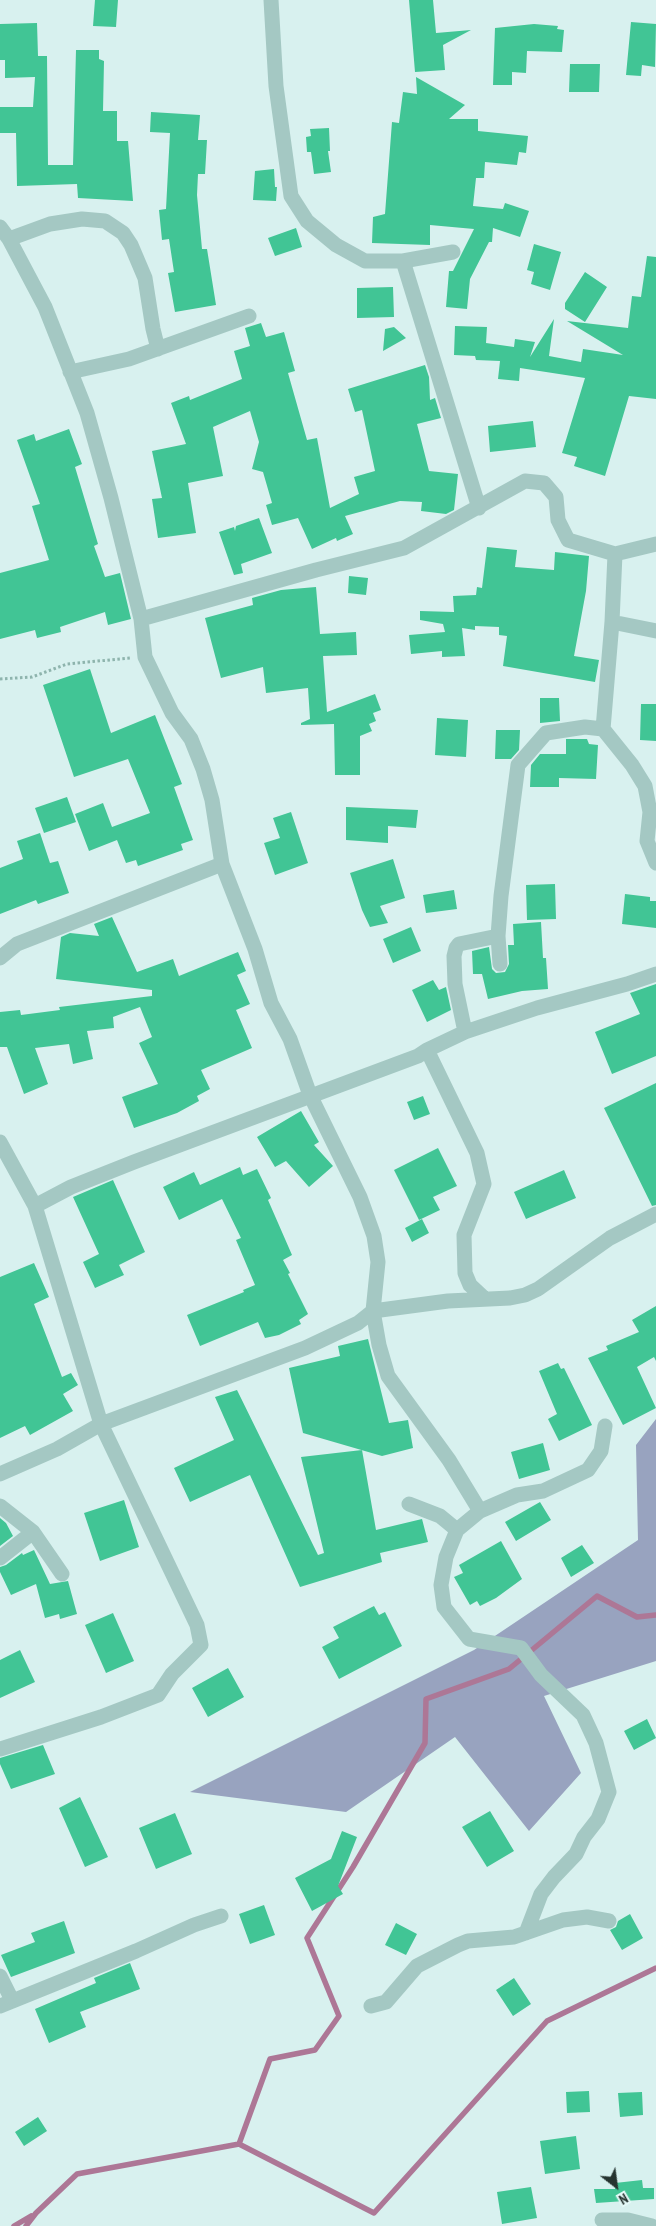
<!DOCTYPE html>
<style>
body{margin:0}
#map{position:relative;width:656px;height:2226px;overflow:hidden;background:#d8f1ef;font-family:"PT Sans Narrow",sans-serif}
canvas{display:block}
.north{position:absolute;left:591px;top:2161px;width:50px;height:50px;-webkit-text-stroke:4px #e4f9f7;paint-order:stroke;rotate:150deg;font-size:14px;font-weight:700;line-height:20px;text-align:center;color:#263430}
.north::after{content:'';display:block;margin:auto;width:18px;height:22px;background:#263430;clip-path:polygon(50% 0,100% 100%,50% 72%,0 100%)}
</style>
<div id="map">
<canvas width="656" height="2226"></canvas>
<div class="north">N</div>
</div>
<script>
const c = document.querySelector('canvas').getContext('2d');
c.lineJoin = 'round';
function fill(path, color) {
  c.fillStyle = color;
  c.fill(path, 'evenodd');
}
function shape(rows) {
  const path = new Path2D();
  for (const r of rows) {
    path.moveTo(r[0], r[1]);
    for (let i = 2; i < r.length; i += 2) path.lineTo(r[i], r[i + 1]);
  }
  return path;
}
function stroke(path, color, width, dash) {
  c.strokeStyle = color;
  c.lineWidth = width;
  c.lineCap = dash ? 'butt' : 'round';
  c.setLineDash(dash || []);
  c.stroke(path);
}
const green = shape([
 [656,1419,656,1661,544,1696,581,1773,529,1831,455,1737,346,1812,190,1792,474,1650,638,1540,636,1445]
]);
const stream = shape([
 [239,2144,270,2059,315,2050,339,2016,307,1938,353,1867,425,1743,426,1699,509,1669,597,1596,637,1617,656,1615],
 [14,2226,31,2216],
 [26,2226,36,2213,77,2174,239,2144,374,2213,547,2021,656,1968]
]);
const building = shape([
 [95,0,118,0,116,27,93,26],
 [409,0,433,0,436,33,471,30,443,45,445,70,415,72],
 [631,22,656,24,655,67,642,65,641,76,626,75],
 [37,23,38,56,47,56,48,165,73,165,76,50,99,50,99,59,104,61,103,111,117,111,117,141,128,141,133,201,78,198,77,184,17,186,16,133,0,133,0,107,33,107,35,77,5,78,5,60,0,60,0,24],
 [534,24,558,26,557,29,564,30,562,52,527,51,526,73,512,72,512,85,493,85,495,28],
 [570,64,600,64,599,92,569,92],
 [416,77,465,105,449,119,478,119,478,131,528,136,526,153,519,152,517,165,485,162,484,178,476,178,473,206,503,209,505,203,529,211,520,237,493,228,492,242,489,242,470,279,467,309,446,307,449,271,453,271,474,229,430,225,430,245,372,243,373,217,385,214,392,122,399,123,403,92,417,94],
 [151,112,200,115,198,140,207,140,205,174,198,174,197,195,202,249,207,249,216,305,175,312,168,273,174,272,169,239,162,240,159,210,166,209,170,133,150,132],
 [329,128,330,151,328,151,331,172,314,174,311,152,307,152,306,137,311,136,310,129],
 [274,169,275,187,277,187,276,201,253,200,255,171],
 [296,228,302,247,275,256,268,238],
 [534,244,561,252,550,290,531,284,534,272,527,270],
 [647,256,656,257,656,399,629,396,605,476,574,466,577,457,562,453,585,378,520,368,519,381,498,379,500,361,476,360,475,356,454,355,455,326,487,327,486,343,514,347,515,339,535,342,530,357,554,319,549,356,581,362,583,349,623,355,567,321,628,328,632,296,641,297],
 [585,272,607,287,585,322,565,309,565,303],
 [393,287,394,317,357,318,357,288],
 [261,323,266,337,284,332,295,371,288,373,307,440,317,438,330,508,359,494,354,477,375,471,362,410,355,412,348,389,425,365,429,377,430,400,435,398,441,418,417,424,429,471,458,474,454,510,446,514,421,511,422,502,400,501,345,516,353,534,337,541,336,538,312,549,298,518,272,525,266,505,272,503,263,472,252,469,259,442,250,411,213,427,223,476,188,483,196,533,158,538,152,499,162,498,152,451,186,444,171,403,189,396,190,400,242,379,234,351,250,346,245,328],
 [394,327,406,338,383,351,385,329],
 [533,421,536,447,490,452,488,426],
 [69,429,82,464,75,467,98,544,94,546,105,577,120,573,131,619,108,625,105,612,60,627,61,632,37,638,35,630,0,639,0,573,49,560,32,506,40,504,17,440,34,434,36,441],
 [259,518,272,553,241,564,243,573,234,575,219,532,234,527,235,531,236,526],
 [487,547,517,550,515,567,554,570,555,552,589,556,586,591,574,656,599,660,595,682,503,666,507,636,499,635,499,627,475,626,475,630,462,628,465,656,442,657,442,651,411,654,409,635,445,632,443,624,420,620,420,611,454,612,453,596,476,595,477,587,482,588],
 [349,576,368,578,366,595,348,593],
 [316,587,320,634,356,632,357,655,323,656,327,712,375,694,381,710,373,713,376,721,369,724,372,731,360,736,360,775,335,775,334,724,301,725,301,723,310,719,308,688,266,693,263,667,221,678,205,618,253,605,252,598,281,590],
 [90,669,111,733,155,715,182,784,174,787,193,840,181,844,183,850,138,866,136,860,126,863,117,840,89,851,75,814,103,803,112,827,150,813,128,759,74,777,43,685],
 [540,698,559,698,560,721,540,723],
 [641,704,656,704,656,741,640,740],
 [437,718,468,720,466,757,435,755],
 [496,730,520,730,519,750,511,759,495,759],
 [566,739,587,739,589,744,598,745,596,779,559,778,559,787,530,787,531,765,540,754,566,754],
 [67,797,76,822,44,833,35,808],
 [346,807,418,810,416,828,388,826,388,843,346,840],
 [291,812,308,863,275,875,264,843,280,838,273,818],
 [40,833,50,863,58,861,69,893,38,904,36,900,0,914,0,868,23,859,17,841],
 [393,859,405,898,380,906,388,923,370,927,362,910,350,873],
 [555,884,556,919,527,920,526,885],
 [454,890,457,909,426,913,423,895],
 [625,894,650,897,650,901,656,901,656,928,622,924],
 [112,917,137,972,173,959,179,976,238,952,246,971,237,975,250,1004,236,1010,252,1048,201,1070,210,1089,197,1096,199,1101,177,1113,134,1128,122,1097,158,1084,139,1043,152,1037,140,1007,113,1017,114,1028,87,1031,93,1059,73,1064,69,1044,35,1048,48,1084,24,1094,7,1047,0,1047,0,1012,20,1010,21,1015,60,1010,59,1007,152,996,152,990,56,979,61,937,70,933,99,936,94,924],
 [541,922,543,958,546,958,548,989,522,991,488,999,482,974,473,974,472,951,489,947,492,969,496,973,505,972,509,964,508,945,514,945,513,924],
 [411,927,421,951,393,963,383,939],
 [433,980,439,990,446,987,451,1010,427,1022,412,990],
 [656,984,656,1056,612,1074,595,1032,640,1014,630,993],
 [656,1083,656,1205,652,1206,604,1108],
 [423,1096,430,1114,414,1120,407,1102],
 [301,1111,319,1142,314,1145,333,1166,309,1187,286,1161,275,1167,257,1137],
 [438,1148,457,1186,433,1197,440,1210,419,1220,394,1170],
 [240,1167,243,1175,257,1169,271,1198,268,1200,292,1255,283,1260,290,1273,288,1274,308,1314,299,1320,301,1324,279,1335,265,1338,258,1322,200,1346,187,1315,244,1292,243,1290,255,1285,236,1240,241,1238,222,1199,179,1220,163,1187,194,1172,200,1185],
 [564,1170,576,1198,526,1219,514,1192],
 [113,1180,145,1252,119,1265,124,1275,95,1288,83,1262,99,1254,73,1197],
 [422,1219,429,1233,412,1242,405,1228],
 [34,1263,49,1297,34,1304,62,1377,71,1373,78,1385,63,1394,73,1411,30,1435,25,1426,0,1438,0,1277],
 [656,1306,656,1361,654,1357,637,1367,656,1408,623,1425,588,1358,608,1350,606,1346,639,1332,632,1320],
 [368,1339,389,1423,408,1420,413,1448,382,1456,303,1433,289,1368,340,1356,338,1346],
 [558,1363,561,1369,564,1368,592,1425,559,1441,548,1419,557,1414,539,1371],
 [237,1390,318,1555,324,1553,301,1457,362,1450,376,1530,422,1519,428,1542,380,1553,382,1562,300,1587,250,1475,190,1502,174,1468,234,1440,215,1397],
 [543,1443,550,1470,519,1479,511,1452],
 [124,1500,139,1547,100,1561,84,1513],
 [540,1502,551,1520,516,1541,505,1522],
 [0,1518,6,1523,13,1536,0,1546],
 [501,1541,522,1579,496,1598,480,1606,477,1601,470,1605,454,1577,463,1573,459,1565],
 [582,1545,594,1563,571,1577,561,1558],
 [34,1550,50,1584,68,1581,77,1614,60,1619,59,1614,45,1618,36,1584,11,1595,0,1572,0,1567,6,1565,22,1553,23,1555],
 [374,1606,379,1615,385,1612,402,1646,339,1679,322,1647,339,1638,333,1627],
 [113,1613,134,1661,106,1673,85,1625],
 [20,1650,35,1682,0,1698,0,1660],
 [228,1668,244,1697,208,1717,192,1688],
 [647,1719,656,1738,634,1750,624,1731],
 [43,1745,55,1774,11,1789,0,1764,0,1758],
 [80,1797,108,1857,85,1867,59,1808],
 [490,1811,514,1851,487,1867,462,1827],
 [175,1813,192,1854,156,1869,139,1828],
 [342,1831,357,1837,338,1886,343,1894,312,1911,295,1878,331,1859],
 [264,1905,275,1935,250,1944,239,1914],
 [630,1914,643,1938,622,1950,610,1930,616,1927,618,1921],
 [64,1921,75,1953,11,1977,1,1955,35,1942,31,1933],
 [396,1923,417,1934,406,1955,385,1945],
 [130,1963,140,1989,80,2012,86,2027,49,2043,35,2009,96,1983,94,1978],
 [514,1978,531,2004,513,2016,496,1990],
 [589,2091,590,2112,567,2113,566,2092],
 [642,2092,643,2115,620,2117,618,2093],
 [38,2117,47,2131,24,2146,15,2132],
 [576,2136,580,2169,545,2174,540,2141],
 [642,2180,643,2188,654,2188,654,2199,596,2203,594,2189,615,2189,615,2183],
 [531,2187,537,2218,502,2224,497,2192]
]);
const path = shape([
 [0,679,32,677,67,664,130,658]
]);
const street = shape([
 [271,0,276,86,291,196,307,221,336,245,365,261,403,261,453,252],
 [0,227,9,239,45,307,87,413,111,498,141,619,145,657,172,713,191,739,203,769,212,800,222,864,255,949,271,1003,290,1039,310,1095,360,1197,374,1236,378,1262,373,1311,358,1323,305,1348,101,1424,57,1449,0,1474],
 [9,239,50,224,82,219,105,221,123,233,131,245,145,278,153,329,158,349],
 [403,261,479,508],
 [70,372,129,359,249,316],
 [615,554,612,622,603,729,632,765,645,786,650,812,647,841,656,863],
 [141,619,316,570,404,548,525,481,544,483,556,497,558,520,568,540,615,554,656,544],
 [612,622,656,631],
 [0,958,17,944,222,864],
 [500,964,498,936,501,896,518,765,546,733,585,727,603,729],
 [465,1032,455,984,454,956,456,948,459,944,498,936],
 [427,1050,477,1153,484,1184,464,1235,465,1273,470,1285,485,1299],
 [0,1142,35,1206,101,1424,197,1625,201,1645,172,1674,158,1695,101,1717,0,1749],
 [35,1206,71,1187,134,1162,418,1056,427,1050,465,1032,537,1008,627,984,656,974],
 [605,1426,601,1451,588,1470,543,1491,517,1495,480,1511,449,1460,388,1376,379,1345,373,1311,448,1301,510,1298,525,1295,538,1289,610,1238,656,1214],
 [409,1504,440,1516,457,1530],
 [0,1506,33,1532,62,1574],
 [480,1511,457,1530,446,1557,441,1585,444,1607,469,1639,521,1648,541,1675,583,1715,596,1743,609,1792,598,1819,584,1837,576,1854,554,1877,541,1894,526,1933],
 [0,1558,33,1532],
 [0,1976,12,2000],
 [0,2006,136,1951,194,1925,221,1916],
 [371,2006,386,2002,417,1966,458,1945,468,1941,514,1937,563,1920,587,1917,609,1921],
 [602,2220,628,2220,652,2226]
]);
fill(green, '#98a3bf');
stroke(stream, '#ad7796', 5.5);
fill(building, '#41c595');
stroke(path, '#8eb4ad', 3, [2.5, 2.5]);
stroke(street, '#a4c8c3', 15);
</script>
